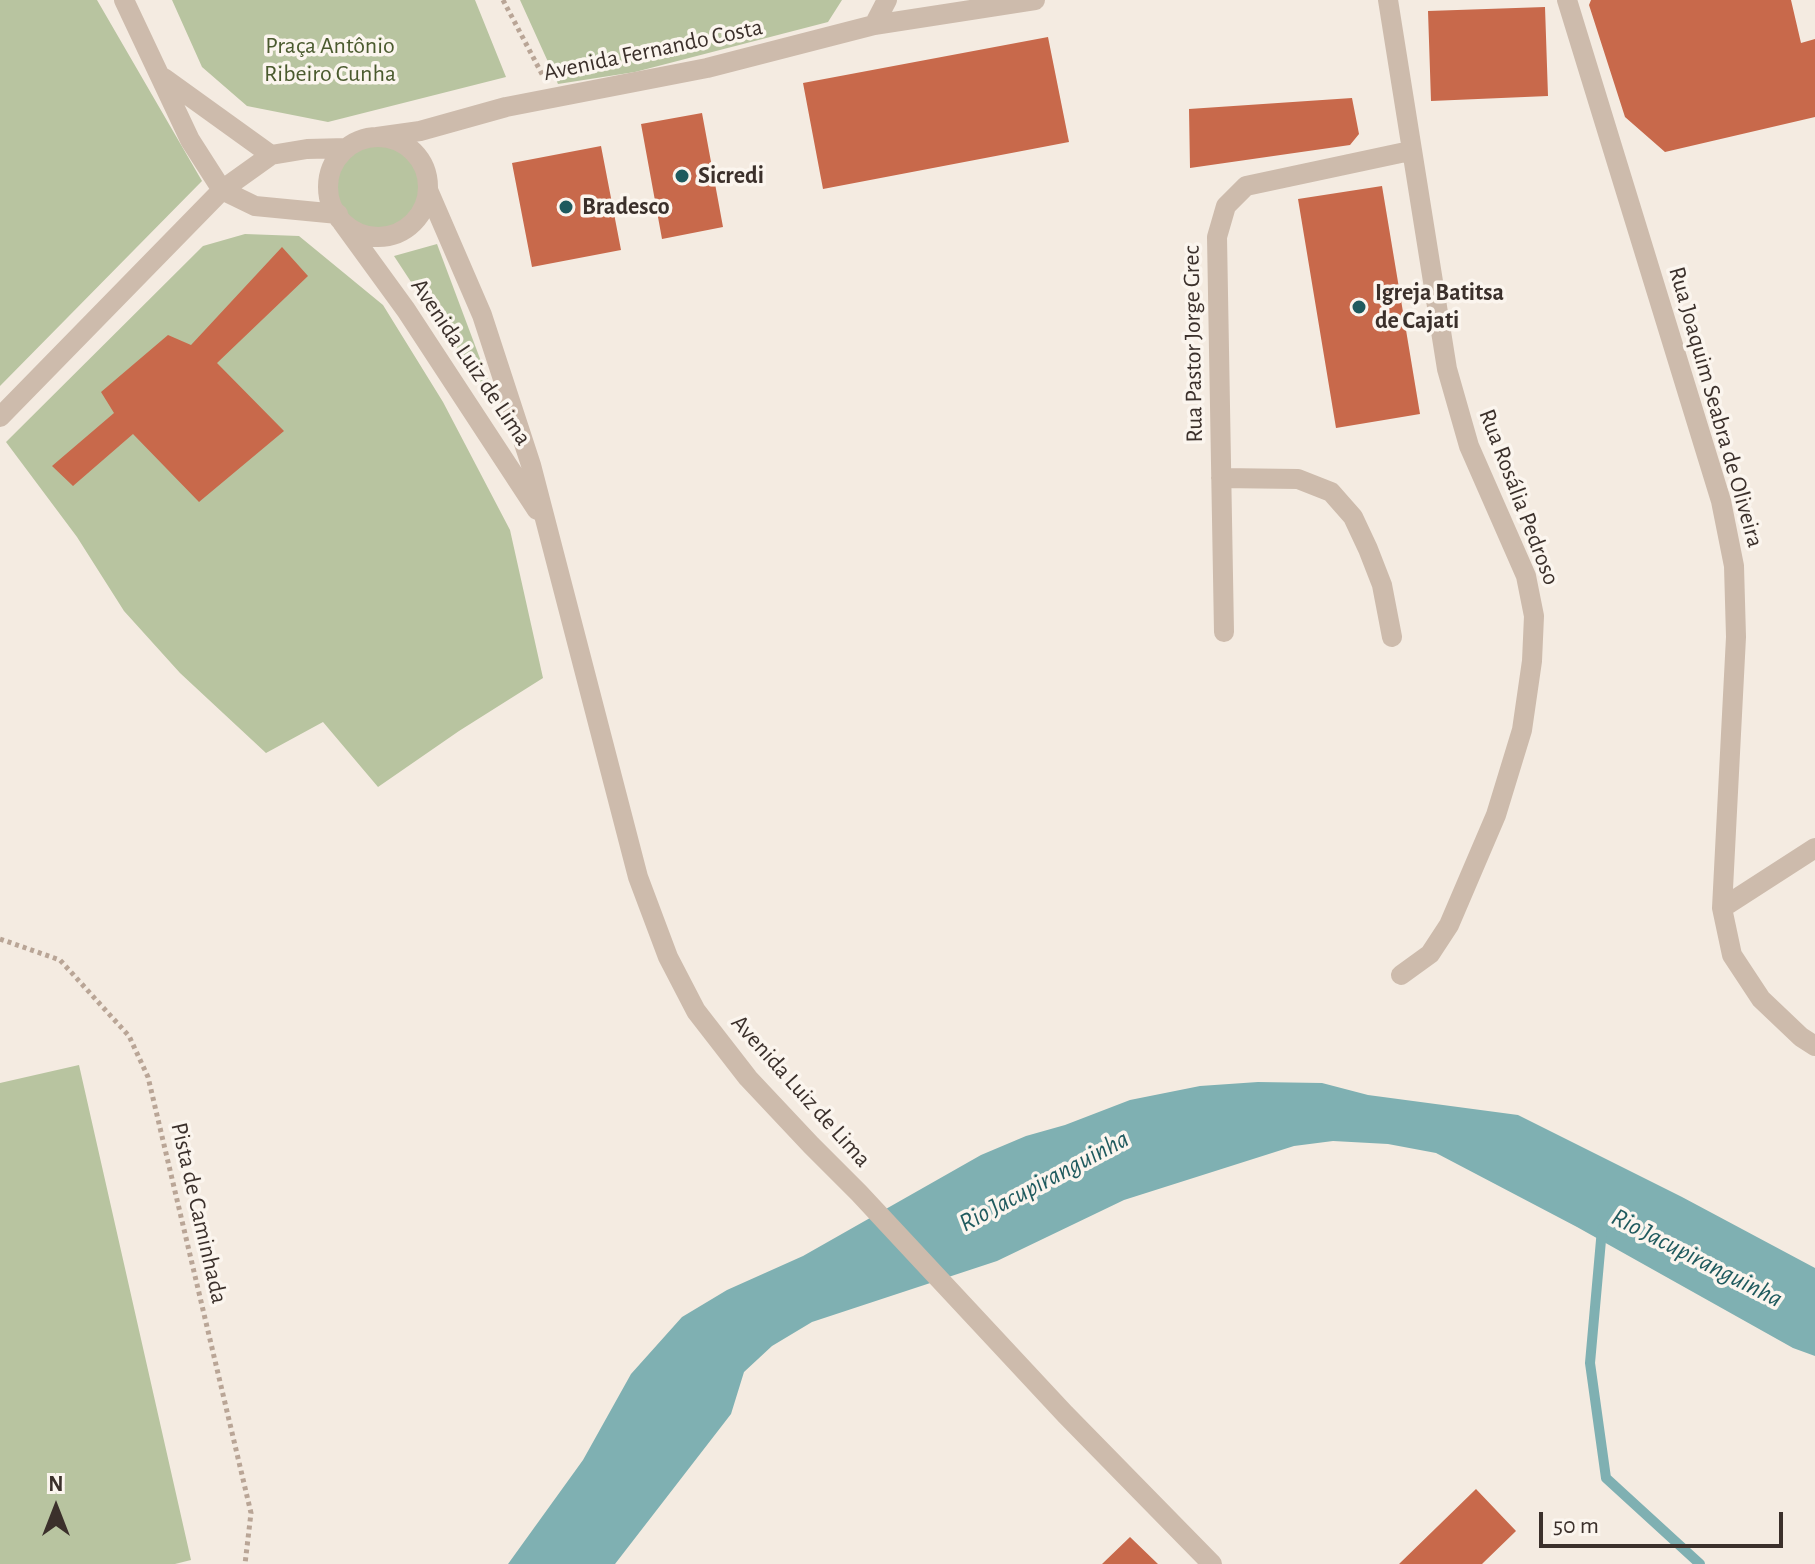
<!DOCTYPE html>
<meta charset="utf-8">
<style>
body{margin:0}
#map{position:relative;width:1815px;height:1564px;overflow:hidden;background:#f4ebe1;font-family:"Alegreya Sans",sans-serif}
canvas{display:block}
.north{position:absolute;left:16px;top:1468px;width:80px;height:80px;-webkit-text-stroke:6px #fbf5ee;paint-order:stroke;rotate:0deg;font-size:22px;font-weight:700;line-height:32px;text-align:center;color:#3b302b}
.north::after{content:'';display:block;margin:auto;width:28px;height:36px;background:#3b302b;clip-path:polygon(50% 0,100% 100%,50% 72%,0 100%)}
.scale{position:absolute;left:1539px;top:1512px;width:244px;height:36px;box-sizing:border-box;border:4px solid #3b302b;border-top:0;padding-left:10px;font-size:24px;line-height:28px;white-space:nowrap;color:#3b302b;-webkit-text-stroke:6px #fbf5ee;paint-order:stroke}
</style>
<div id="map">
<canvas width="1815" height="1564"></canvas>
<div class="north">N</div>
<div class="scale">50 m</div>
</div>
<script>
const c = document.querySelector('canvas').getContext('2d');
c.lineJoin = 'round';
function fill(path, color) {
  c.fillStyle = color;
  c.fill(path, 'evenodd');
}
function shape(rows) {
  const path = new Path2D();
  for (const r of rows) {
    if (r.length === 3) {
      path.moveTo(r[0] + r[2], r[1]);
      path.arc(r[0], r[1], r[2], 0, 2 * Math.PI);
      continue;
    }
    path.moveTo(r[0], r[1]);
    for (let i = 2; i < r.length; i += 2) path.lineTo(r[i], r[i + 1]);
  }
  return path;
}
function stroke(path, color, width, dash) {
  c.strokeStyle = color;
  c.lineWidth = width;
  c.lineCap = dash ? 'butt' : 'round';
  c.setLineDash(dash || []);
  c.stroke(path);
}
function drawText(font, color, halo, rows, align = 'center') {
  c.font = font + ' "Alegreya Sans",sans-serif';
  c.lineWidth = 7;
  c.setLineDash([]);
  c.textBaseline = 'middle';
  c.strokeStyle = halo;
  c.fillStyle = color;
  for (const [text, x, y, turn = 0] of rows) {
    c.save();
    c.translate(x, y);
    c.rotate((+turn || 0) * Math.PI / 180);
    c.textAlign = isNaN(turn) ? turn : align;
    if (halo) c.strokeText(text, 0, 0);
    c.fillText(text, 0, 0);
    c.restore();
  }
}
const green = shape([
 [0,0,97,0,202,181,0,386],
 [172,0,475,0,506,77,328,122,247,106,202,67],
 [520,0,842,0,828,22,635,72,558,84],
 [377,187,43],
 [245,234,299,236,383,305,443,402,510,530,543,678,459,731,378,787,323,722,266,753,180,673,124,611,77,537,6,442,203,246],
 [437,244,494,396,478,384,394,256],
 [79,1065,191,1560,175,1564,0,1564,0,1083]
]);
const water = shape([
 [1258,1082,1322,1083,1368,1095,1518,1115,1682,1197,1815,1268,1815,1356,1793,1348,1577,1227,1436,1153,1388,1144,1333,1141,1294,1146,1124,1200,997,1261,812,1322,772,1346,744,1372,731,1414,615,1564,508,1564,583,1460,631,1374,682,1317,727,1290,803,1256,981,1155,1026,1136,1065,1125,1130,1100,1200,1086]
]);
const stream = shape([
 [1602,1229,1590,1363,1606,1478,1700,1564]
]);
const building = shape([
 [1591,0,1791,0,1801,43,1815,39,1815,117,1665,152,1625,117,1589,5],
 [1545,7,1548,96,1431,101,1428,11],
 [1048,37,1069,142,823,189,803,83],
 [1352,98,1359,134,1350,145,1190,168,1189,109],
 [702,113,723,227,662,239,641,124],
 [601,146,621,250,532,267,512,163],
 [1382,186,1420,414,1336,428,1298,199],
 [282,247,308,276,217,363,284,431,199,502,133,434,73,486,52,466,114,413,101,392,168,335,191,345],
 [1476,1489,1516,1531,1482,1564,1399,1564],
 [1130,1537,1158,1564,1102,1564]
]);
const path = shape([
 [503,0,543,76],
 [0,939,60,960,129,1036,148,1077,251,1513,245,1564]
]);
const minor = shape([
 [124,0,190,140,222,190],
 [1388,0,1447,369,1469,446,1526,576,1534,616,1532,661,1522,730,1496,815,1449,925,1430,954,1401,975],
 [1567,0,1721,501,1734,566,1736,637,1722,908,1732,955,1761,999,1801,1037,1815,1046],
 [874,25,887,0],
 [164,78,271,155],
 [377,137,420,131,506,107,707,68,874,25,1035,0],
 [378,187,50],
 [222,190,255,206,338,214],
 [428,190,482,315,531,465,638,877,668,957,696,1011,748,1078,811,1145,859,1193,1065,1414,1212,1564],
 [342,222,406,310,537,510],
 [0,417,222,190,271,155,307,149,347,148],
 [1221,478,1298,479,1331,492,1353,517,1368,549,1382,585,1392,637],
 [1224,632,1217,237,1226,206,1246,186,1410,151],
 [1722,908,1815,848]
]);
const markers = [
 [682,176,8,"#1f5a5e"],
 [566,207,8,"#1f5a5e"],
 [1359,307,8,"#1f5a5e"]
];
const parkNames = [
 ["Praça Antônio",330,46],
 ["Ribeiro Cunha",330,74]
];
const streetNames = [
 ["Avenida Fernando Costa",653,50,-12],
 ["Rua Pastor Jorge Grec",1193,344,-91],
 ["Avenida Luiz de Lima",471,362,56],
 ["Rua Joaquim Seabra de Oliveira",1716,407,74],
 ["Rua Rosália Pedroso",1519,497,69],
 ["Avenida Luiz de Lima",801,1091,48],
 ["Pista de Caminhada",199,1213,77]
];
const poiNames = [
 ["Sicredi",698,176],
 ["Bradesco",582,207],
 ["Igreja Batitsa",1375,293],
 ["de Cajati",1375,321]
];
const waterNames = [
 ["Rio Jacupiranguinha",1044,1181,-28],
 ["Rio Jacupiranguinha",1697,1258,27]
];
fill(green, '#b8c4a0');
fill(water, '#7fb0b2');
stroke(stream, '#7fb0b2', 10);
fill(building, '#c8694b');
stroke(path, '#b9a596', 5, [4, 4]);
stroke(minor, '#cdbbac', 20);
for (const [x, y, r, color] of markers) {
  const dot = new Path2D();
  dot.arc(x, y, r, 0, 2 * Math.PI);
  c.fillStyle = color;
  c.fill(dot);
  stroke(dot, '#fbf5ee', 3);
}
drawText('24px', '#4a5a2e', '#fbf5ee', parkNames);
drawText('24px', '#3b302b', '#fbf5ee', streetNames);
drawText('bold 24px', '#3b302b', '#fbf5ee', poiNames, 'left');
drawText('italic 26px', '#1f5a5e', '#fbf5ee', waterNames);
</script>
